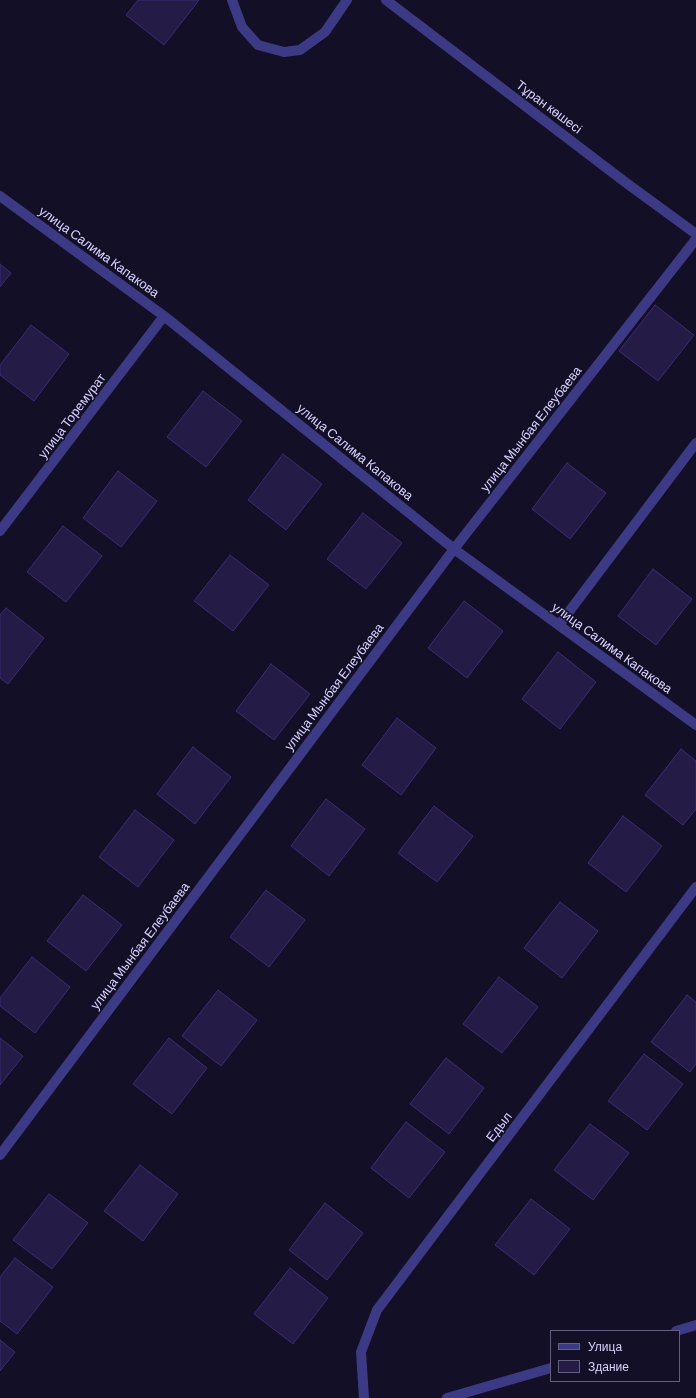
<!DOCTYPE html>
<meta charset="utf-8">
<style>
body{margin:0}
#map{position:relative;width:696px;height:1398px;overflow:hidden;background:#130f26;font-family:Barlow,sans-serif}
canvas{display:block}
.legend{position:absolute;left:550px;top:1330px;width:130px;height:52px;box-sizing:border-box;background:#130f26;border:1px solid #625e7d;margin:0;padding:5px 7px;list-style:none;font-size:12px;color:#d9d4ff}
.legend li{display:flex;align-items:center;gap:8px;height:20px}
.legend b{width:20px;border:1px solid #625e7d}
</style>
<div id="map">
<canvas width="696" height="1398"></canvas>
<ul class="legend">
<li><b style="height:5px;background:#3d3a85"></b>Улица</li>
<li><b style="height:11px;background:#241b47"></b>Здание</li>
</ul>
</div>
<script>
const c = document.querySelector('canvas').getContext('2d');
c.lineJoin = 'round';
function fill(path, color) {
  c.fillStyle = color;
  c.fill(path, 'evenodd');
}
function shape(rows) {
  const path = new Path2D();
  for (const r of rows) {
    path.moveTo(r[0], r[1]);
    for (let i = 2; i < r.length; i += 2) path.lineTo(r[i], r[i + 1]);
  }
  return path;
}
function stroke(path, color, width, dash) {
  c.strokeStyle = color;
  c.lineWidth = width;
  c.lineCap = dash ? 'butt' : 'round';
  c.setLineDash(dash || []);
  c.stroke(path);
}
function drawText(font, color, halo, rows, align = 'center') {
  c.font = font + ' Barlow,sans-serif';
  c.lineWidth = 3;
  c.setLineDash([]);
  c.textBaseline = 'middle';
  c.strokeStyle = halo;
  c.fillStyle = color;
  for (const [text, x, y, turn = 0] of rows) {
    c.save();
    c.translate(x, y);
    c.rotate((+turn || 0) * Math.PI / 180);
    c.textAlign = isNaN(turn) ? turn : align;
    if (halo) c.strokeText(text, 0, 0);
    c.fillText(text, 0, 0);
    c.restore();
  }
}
const building = shape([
 [138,0,199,0,164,45,126,15,138,0],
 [0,264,11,273,0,287,0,264],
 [655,305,694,335,658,381,619,351,655,305],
 [31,325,69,354,34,401,0,375,0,365,31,325],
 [203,391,242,421,206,467,167,437,203,391],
 [283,454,322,484,286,530,248,500,283,454],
 [567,463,606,493,570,539,532,509,567,463],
 [118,471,157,501,121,547,83,518,118,471],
 [363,513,402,543,366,589,327,559,363,513],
 [63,526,102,556,66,602,27,572,63,526],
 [230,555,269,585,233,631,194,601,230,555],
 [653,569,692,599,656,645,618,616,653,569],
 [464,601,503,631,467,678,428,648,464,601],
 [6,608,44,638,8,684,0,678,0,615,6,608],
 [558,652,596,682,560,729,522,699,558,652],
 [271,664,310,694,274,740,236,711,271,664],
 [397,718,436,748,401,795,362,765,397,718],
 [193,747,231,777,195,824,157,794,193,747],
 [681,749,696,761,696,809,683,825,645,795,681,749],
 [326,799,365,829,329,876,291,846,326,799],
 [434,806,473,836,437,882,398,853,434,806],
 [135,810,174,840,138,887,99,857,135,810],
 [623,816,662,846,626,892,588,863,623,816],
 [266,890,305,920,269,967,230,937,266,890],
 [83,895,122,925,86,971,47,941,83,895],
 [560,902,598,931,562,978,524,948,560,902],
 [32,957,70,987,35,1033,0,1006,0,998,32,957],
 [499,977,538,1007,502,1053,463,1024,499,977],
 [218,990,257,1020,221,1066,182,1036,218,990],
 [687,995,696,1002,696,1064,690,1072,651,1042,687,995],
 [0,1038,23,1056,0,1085,0,1038],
 [169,1038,207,1068,172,1114,133,1084,169,1038],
 [644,1054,683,1084,647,1130,608,1101,644,1054],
 [446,1058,484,1088,449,1134,410,1104,446,1058],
 [406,1122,445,1152,409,1198,371,1168,406,1122],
 [590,1124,629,1153,593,1200,554,1170,590,1124],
 [140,1165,178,1194,143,1241,104,1211,140,1165],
 [49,1194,88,1223,52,1269,13,1240,49,1194],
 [531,1199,570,1229,534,1275,495,1245,531,1199],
 [325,1203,363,1233,327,1280,289,1250,325,1203],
 [15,1258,53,1287,17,1334,0,1321,0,1277,15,1258],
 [290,1268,328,1298,293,1344,254,1314,290,1268],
 [0,1340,15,1352,0,1371,0,1340]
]);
const service = shape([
 [232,0,242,27,258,45,284,52,300,50,325,32,347,0],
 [559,625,696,443]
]);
const minor = shape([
 [0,196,164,316,454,549,696,725],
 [0,531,164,316],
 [0,1155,454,549,696,239],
 [676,1331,696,1325],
 [364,1398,361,1352,377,1310,696,887],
 [447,1398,551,1368]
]);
const tertiary = shape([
 [386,0,625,182,696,234]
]);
const streetNames = [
 ["Тұран көшесі",549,107,37],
 ["улица Салима Капакова",99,252,36],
 ["улица Торемурат",72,416,-53],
 ["улица Мынбая Елеубаева",531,429,-52],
 ["улица Салима Капакова",355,452,39],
 ["улица Салима Капакова",612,648,36],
 ["улица Мынбая Елеубаева",334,687,-53],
 ["улица Мынбая Елеубаева",140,946,-53],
 ["Едыл",499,1127,-53]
];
fill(building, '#241b47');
stroke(building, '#3b2d73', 1);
stroke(service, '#3d3a85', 10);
stroke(minor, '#3d3a85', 10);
stroke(tertiary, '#3d3a85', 10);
drawText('13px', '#d9d4ff', '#130f26', streetNames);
</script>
